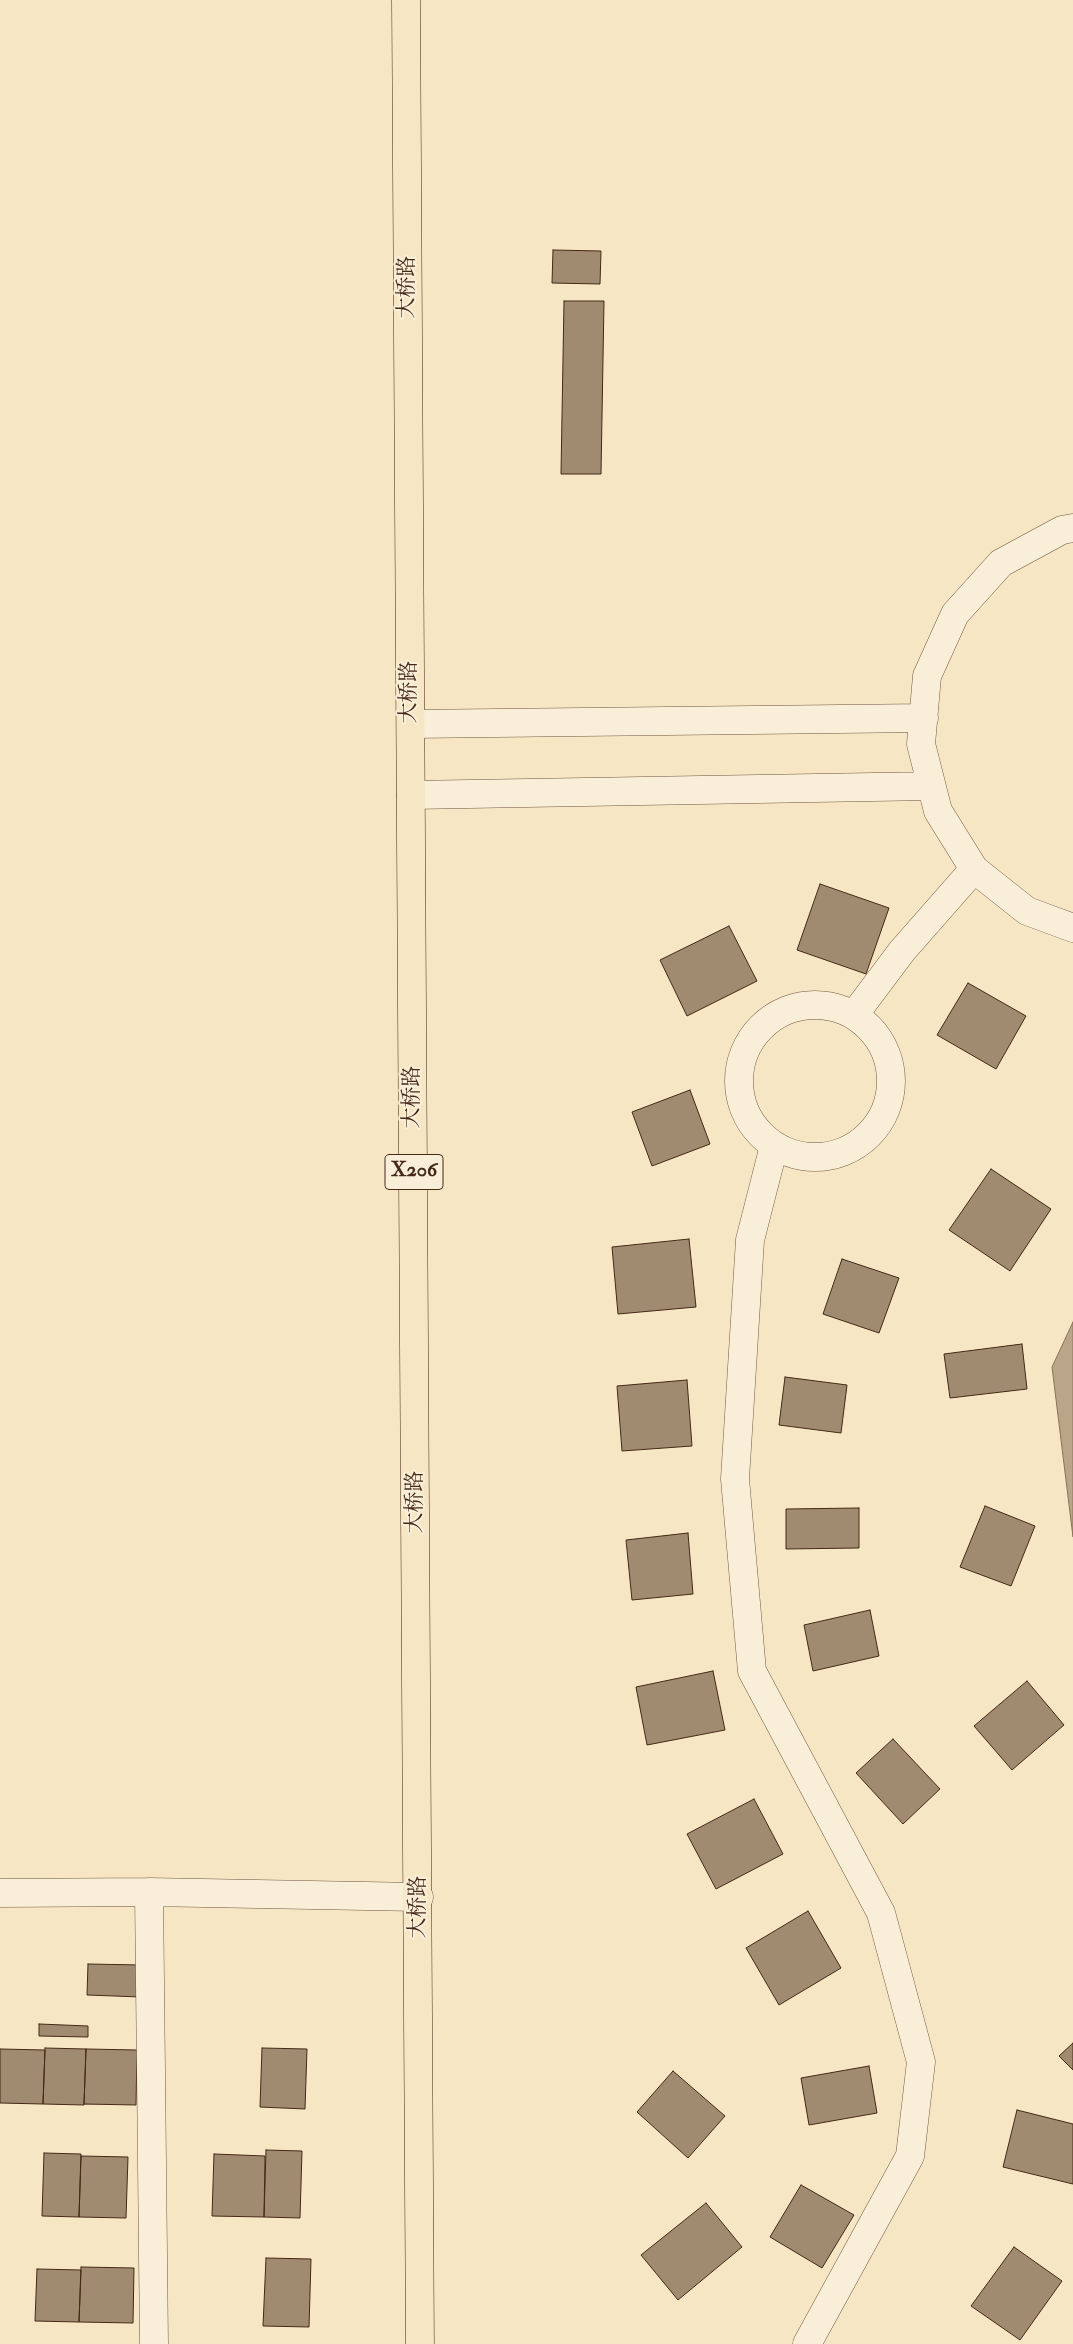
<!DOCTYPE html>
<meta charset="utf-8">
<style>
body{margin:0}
canvas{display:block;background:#f6e6c3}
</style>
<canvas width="1073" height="2344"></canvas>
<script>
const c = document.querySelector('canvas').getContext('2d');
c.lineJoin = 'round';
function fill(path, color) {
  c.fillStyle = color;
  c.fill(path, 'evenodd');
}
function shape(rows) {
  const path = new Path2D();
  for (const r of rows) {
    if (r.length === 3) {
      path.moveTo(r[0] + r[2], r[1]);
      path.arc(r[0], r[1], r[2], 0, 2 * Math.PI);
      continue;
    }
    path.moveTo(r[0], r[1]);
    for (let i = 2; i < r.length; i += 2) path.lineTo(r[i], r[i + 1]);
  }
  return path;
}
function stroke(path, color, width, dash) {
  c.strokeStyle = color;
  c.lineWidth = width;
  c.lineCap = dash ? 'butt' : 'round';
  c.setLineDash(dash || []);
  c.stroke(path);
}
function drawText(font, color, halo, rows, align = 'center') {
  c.font = font + ' "IM FELL Double Pica","Noto Serif SC",serif';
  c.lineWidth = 4;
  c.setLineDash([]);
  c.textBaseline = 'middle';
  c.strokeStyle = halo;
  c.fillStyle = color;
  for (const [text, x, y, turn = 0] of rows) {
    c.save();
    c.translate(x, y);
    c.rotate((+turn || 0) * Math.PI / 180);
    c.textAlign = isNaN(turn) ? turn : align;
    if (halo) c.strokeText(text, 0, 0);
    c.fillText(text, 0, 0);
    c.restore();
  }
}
const water = shape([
 [1073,1322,1073,1537,1052,1367,1073,1322]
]);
const building = shape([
 [553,250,601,251,600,284,552,283,553,250],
 [564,301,604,301,601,474,561,474,564,301],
 [820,884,889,908,866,974,797,950,820,884],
 [729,926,757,981,687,1016,660,960,729,926],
 [968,983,1026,1016,996,1069,937,1035,968,983],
 [690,1090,710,1144,652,1166,632,1112,690,1090],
 [991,1169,1051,1209,1010,1271,949,1230,991,1169],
 [689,1239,696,1307,618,1314,612,1247,689,1239],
 [842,1259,899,1278,879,1333,823,1314,842,1259],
 [1022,1344,1027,1389,950,1398,944,1354,1022,1344],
 [785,1377,847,1385,841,1433,779,1425,785,1377],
 [687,1380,692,1446,622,1451,617,1386,687,1380],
 [985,1506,1035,1526,1011,1586,960,1567,985,1506],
 [859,1508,859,1548,786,1549,786,1509,859,1508],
 [688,1533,693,1594,632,1600,626,1540,688,1533],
 [870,1610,879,1656,813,1671,804,1625,870,1610],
 [713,1671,725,1730,647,1745,636,1687,713,1671],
 [1027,1681,1064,1725,1012,1770,974,1726,1027,1681],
 [893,1739,940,1789,903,1824,856,1773,893,1739],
 [754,1799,783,1854,716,1889,687,1834,754,1799],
 [808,1911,841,1968,779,2005,746,1948,808,1911],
 [88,1964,142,1965,141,1997,87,1995,88,1964],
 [39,2024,88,2026,88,2037,39,2036,39,2024],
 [1073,2043,1073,2070,1059,2056,1073,2043],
 [45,2048,86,2049,84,2105,43,2104,45,2048],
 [262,2048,307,2049,305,2109,260,2107,262,2048],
 [0,2049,45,2050,43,2104,0,2103,0,2049],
 [86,2049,137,2050,136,2105,84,2104,86,2049],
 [869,2066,877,2113,809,2125,801,2078,869,2066],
 [673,2071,725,2116,688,2158,637,2112,673,2071],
 [1017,2110,1073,2124,1073,2184,1003,2167,1017,2110],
 [266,2150,302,2151,300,2218,264,2217,266,2150],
 [44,2153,81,2154,79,2217,42,2216,44,2153],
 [214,2154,265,2156,264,2217,212,2216,214,2154],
 [81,2156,128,2157,126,2218,79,2217,81,2156],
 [801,2185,854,2215,822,2268,770,2237,801,2185],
 [706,2203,742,2247,678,2300,641,2255,706,2203],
 [1014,2247,1062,2281,1020,2340,971,2306,1014,2247],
 [266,2258,311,2259,309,2327,263,2326,266,2258],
 [81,2267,134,2268,133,2323,79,2322,81,2267],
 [37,2269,81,2270,79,2322,35,2321,37,2269]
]);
const street = shape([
 [1073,528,1062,530,1001,563,955,614,927,676,921,744,938,811,974,869,1027,911,1073,928],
 [411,724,924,718],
 [411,795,931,786],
 [815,1081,76],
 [854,1015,902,951,974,869],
 [774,1146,750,1240,735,1479,752,1671,881,1913,921,2062,910,2156,807,2344],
 [149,1892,154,2344],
 [0,1893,149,1892,419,1897]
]);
const primary = shape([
 [406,0,420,2344]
]);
const shields = [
 [414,1172,58]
];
const shieldNames = [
 ["X206",414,1172]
];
const streetNames = [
 ["大桥路",408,287,-90],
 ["大桥路",410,692,-90],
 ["大桥路",413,1097,-90],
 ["大桥路",416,1502,-90],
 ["大桥路",419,1907,-90]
];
fill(water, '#baa589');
stroke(water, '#8b735b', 1);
fill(building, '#a18b70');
stroke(building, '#452817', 1);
stroke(street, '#715842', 29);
stroke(primary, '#452817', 29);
stroke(street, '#f9efd8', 28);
stroke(primary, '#f6e6c3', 28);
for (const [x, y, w] of shields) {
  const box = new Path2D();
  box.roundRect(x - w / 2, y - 17.5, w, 35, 4);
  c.fillStyle = '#f9efd8';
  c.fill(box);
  stroke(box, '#452817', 1);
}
drawText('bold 20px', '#452817', null, shieldNames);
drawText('21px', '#452817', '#f9efd8', streetNames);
</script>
